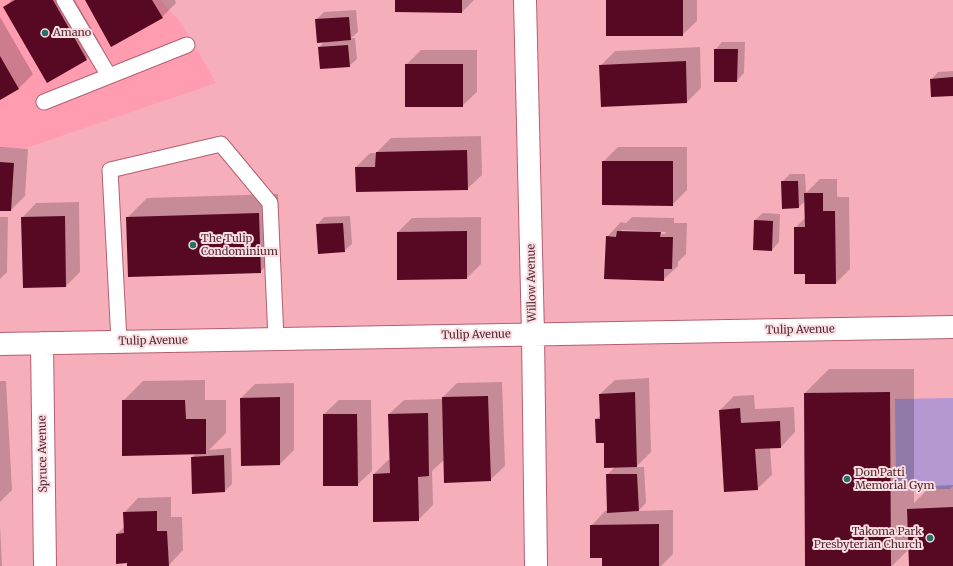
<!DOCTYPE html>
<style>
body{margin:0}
canvas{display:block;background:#f7aebb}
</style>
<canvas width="953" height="566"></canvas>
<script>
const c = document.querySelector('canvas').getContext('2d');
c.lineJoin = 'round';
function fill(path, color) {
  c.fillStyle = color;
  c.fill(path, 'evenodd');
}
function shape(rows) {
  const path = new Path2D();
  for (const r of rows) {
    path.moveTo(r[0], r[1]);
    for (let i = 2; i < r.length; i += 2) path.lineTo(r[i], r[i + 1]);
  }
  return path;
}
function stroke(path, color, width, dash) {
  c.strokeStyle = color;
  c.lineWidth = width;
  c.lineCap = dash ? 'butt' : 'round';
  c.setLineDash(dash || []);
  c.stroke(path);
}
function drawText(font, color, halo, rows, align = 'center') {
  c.font = font + ' Merriweather,serif';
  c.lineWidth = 4;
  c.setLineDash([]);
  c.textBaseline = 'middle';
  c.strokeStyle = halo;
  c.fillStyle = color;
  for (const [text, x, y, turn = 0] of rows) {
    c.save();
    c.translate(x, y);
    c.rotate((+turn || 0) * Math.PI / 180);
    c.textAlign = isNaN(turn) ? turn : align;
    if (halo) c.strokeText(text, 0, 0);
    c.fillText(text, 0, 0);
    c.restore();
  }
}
const built = shape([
 [0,0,160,0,182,24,216,83,26,148,0,148]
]);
const green = shape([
 [953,398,953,486,950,489,896,490,895,399]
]);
const shadow = shape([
 [12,0,75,0,101,45,86,59,5,7],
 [86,0,175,0,176,3,162,17],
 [396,0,474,0,462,12],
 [607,0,697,0,697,21,682,35],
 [356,10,358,32,351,38,355,38,357,59,349,66,319,47,325,41,316,20,324,12],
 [0,17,33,74,19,88,0,99],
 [722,42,745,42,744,73,737,81,715,81,715,50],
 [700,47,701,88,687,102,602,106,601,65,615,51],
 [421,50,477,50,477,92,462,106,406,65],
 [953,71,953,95,931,80,938,72],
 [481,136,482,175,467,189,356,167,370,153,376,153,391,138],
 [0,147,28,149,25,196,11,210,0,210],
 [618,147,687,147,687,190,672,205,603,162],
 [790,174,805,174,806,193,820,179,837,179,837,197,849,197,850,269,836,283,806,273,795,228,806,217,806,200,799,207,782,182],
 [278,194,280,252,260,272,127,218,147,198],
 [79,202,80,272,66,286,22,218,36,203],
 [763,213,780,214,779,242,772,250,755,220],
 [350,216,352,244,344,251,317,225,324,217],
 [0,217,8,217,7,272,0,279],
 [481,217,481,264,467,278,398,232,412,218],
 [632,217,674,218,674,223,687,223,686,254,678,262,678,266,663,280,607,237,621,222,626,223],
 [622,230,666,232,665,234,620,232],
 [829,369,914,369,914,503,931,486,953,485,953,566,910,566,909,549,892,566,806,566,805,393],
 [649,378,651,452,636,467,644,467,646,503,638,511,673,510,673,554,661,566,603,566,603,557,591,526,605,511,608,511,607,475,615,467,596,419,601,415,600,394,615,380],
 [205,380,205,400,226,400,226,433,209,450,231,448,232,484,225,491,193,493,192,458,196,453,123,401,143,381],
 [0,381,6,381,12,490,0,502],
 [502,382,505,466,490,480,445,459,432,471,433,505,418,520,374,474,388,460,390,460,389,414,404,400,443,399,443,397,457,383],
 [294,383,294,450,280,464,241,398,255,384],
 [754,395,755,409,794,407,795,432,781,447,770,447,772,475,757,489,720,410,734,396],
 [339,400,371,400,372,471,357,485,324,414],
 [171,497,171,517,182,517,183,550,169,565,128,566,128,562,117,534,124,527,124,513,138,498],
 [0,525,2,566,0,566]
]);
const building = shape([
 [15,0,53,0,87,60,47,83,3,7],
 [85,0,152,0,163,18,111,47],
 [395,0,462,0,462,13,395,12],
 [606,0,683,0,683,36,606,36],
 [349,17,351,40,317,43,315,19],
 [348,45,350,67,320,69,318,47],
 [714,49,738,49,737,82,714,82],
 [0,56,19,89,0,100],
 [686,61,687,103,601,107,599,65],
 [405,64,463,64,463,107,405,107],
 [953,77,953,96,931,97,930,79],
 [467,150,468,190,356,192,355,167,375,167,376,152],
 [602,161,673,161,673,206,602,205],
 [0,162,14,163,11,211,0,211],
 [781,181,798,181,799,208,782,209],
 [804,193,823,193,823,211,835,211,836,284,805,284,805,274,794,274,794,227,805,227],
 [259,213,261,273,128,277,126,217],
 [65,216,66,287,23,288,21,217],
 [754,220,773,221,772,251,753,250],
 [343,223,345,252,318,254,316,224],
 [467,231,467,279,397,280,397,232],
 [617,231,661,232,660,237,673,237,672,269,664,269,664,281,604,279,606,236,616,237],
 [635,392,637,467,604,468,604,443,596,443,595,419,600,419,599,394],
 [890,392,891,566,805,566,804,393],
 [488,396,491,481,444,483,442,397],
 [280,397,280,465,241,466,240,398],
 [122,400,185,400,186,419,206,419,206,454,122,456],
 [740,408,741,423,780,421,781,448,755,449,758,490,724,492,719,410],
 [428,413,429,476,418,477,419,521,373,522,373,474,390,473,388,414],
 [323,414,357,414,358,486,323,486],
 [224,455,225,492,192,494,191,457],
 [606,474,637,474,639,511,607,513],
 [953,507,953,566,909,566,907,509],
 [157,511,157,531,167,531,169,566,127,566,127,563,116,564,116,534,124,533,123,512],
 [659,524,659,566,602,566,602,558,590,558,590,525]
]);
const service = shape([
 [64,0,109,76],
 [44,102,187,45],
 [119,341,110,170,221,144,270,203,276,339]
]);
const minor = shape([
 [525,0,533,334,536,566],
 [42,343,45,566],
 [0,344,953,327]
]);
const markers = [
 [45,33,4,"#266f69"],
 [193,245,4,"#266f69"],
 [847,479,4,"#266f69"],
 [930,538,4,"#266f69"]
];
const poiNames = [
 ["Amano",53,33],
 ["The Tulip",201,239],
 ["Condominium",201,252],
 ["Don Patti",855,473],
 ["Memorial Gym",855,486],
 ["Takoma Park",922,532,"right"],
 ["Presbyterian Church",922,545,"right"]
];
const streetNames = [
 ["Willow Avenue",532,283,-91],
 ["Tulip Avenue",800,330,-1],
 ["Tulip Avenue",476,335,-1],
 ["Tulip Avenue",153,341,-1],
 ["Spruce Avenue",43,454,-91]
];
fill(built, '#ff9cb0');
fill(green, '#b598d2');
fill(shadow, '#0003');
fill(building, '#570924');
stroke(service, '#b35f71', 17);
stroke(minor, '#b35f71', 24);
stroke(service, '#fff', 15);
stroke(minor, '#fff', 22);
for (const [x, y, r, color] of markers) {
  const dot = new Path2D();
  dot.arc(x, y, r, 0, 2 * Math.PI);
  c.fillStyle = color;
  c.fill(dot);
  stroke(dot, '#fbdde2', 1.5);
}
drawText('11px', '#502b33', '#fbdde2', poiNames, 'left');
drawText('11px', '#502b33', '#fbdde2', streetNames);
</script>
